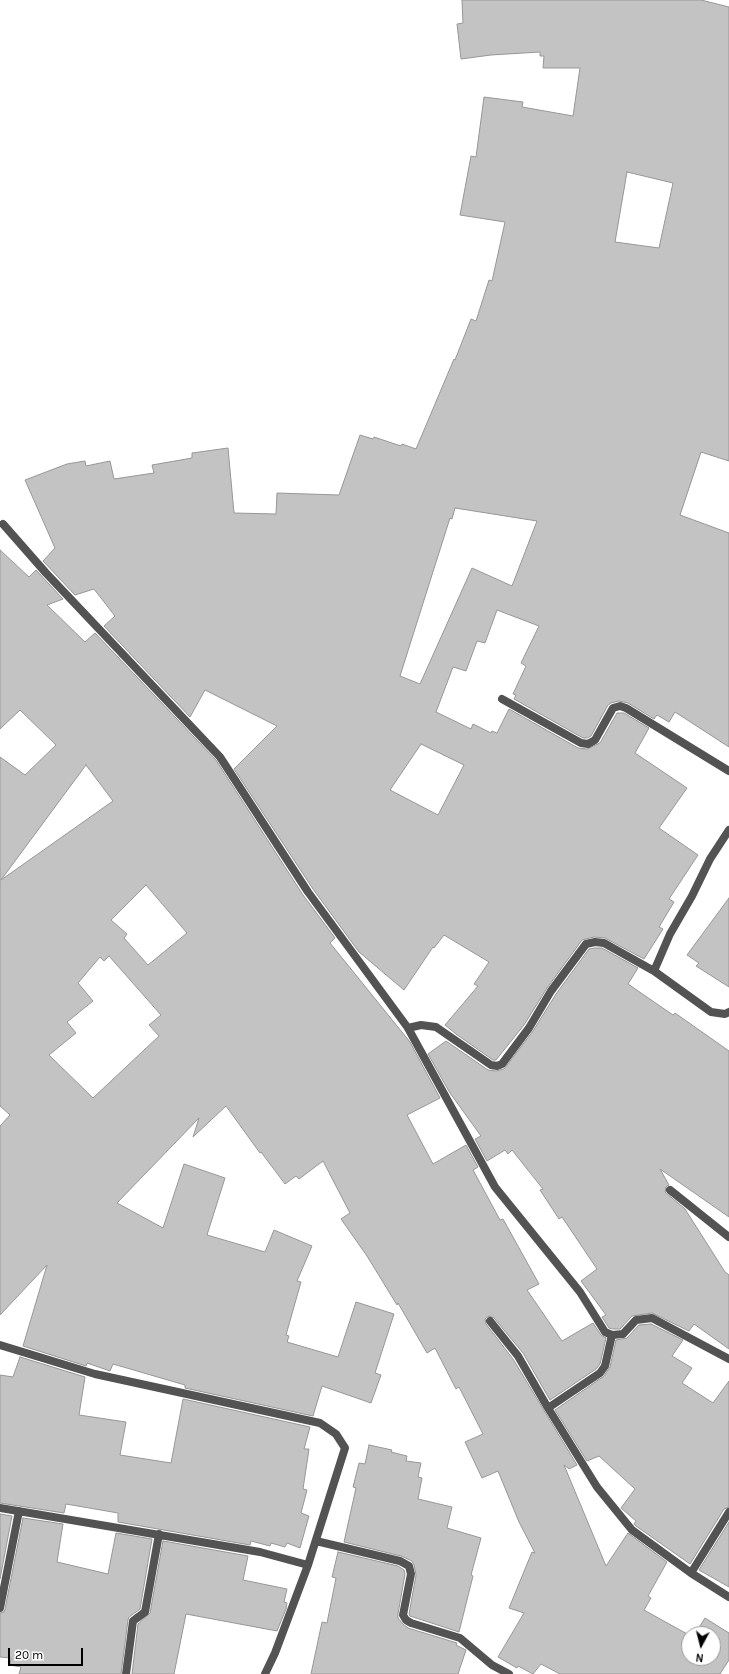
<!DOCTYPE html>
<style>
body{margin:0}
#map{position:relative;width:729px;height:1674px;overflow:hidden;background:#fff;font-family:Karla,sans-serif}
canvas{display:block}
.north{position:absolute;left:681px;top:1626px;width:40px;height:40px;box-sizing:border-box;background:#fff;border:1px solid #999;border-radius:50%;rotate:187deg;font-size:11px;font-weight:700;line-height:16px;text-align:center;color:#000}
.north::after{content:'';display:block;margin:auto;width:14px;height:18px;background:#000;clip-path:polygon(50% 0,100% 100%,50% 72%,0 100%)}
.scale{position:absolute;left:8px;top:1648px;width:75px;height:18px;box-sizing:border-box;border:2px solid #000;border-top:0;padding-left:5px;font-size:12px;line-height:14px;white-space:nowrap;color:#000;-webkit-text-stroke:3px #fff;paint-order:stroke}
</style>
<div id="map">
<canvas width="729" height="1674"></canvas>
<div class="north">N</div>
<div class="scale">20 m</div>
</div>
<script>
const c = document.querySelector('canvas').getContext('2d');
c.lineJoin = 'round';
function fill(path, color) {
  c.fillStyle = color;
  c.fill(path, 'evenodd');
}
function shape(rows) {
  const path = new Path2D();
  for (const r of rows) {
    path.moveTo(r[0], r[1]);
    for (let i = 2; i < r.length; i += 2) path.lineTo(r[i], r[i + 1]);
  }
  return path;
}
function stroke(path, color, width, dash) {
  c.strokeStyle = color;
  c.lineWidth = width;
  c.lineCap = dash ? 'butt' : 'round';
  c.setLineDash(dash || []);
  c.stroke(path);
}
const building = shape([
 [462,0,701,0,729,7,729,461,701,452,680,515,729,533,729,747,675,712,669,722,657,715,654,719,628,703,619,701,611,703,608,705,591,736,587,738,583,738,514,699,516,695,513,694,526,666,521,663,539,626,497,610,485,643,477,641,466,671,453,667,436,712,471,729,473,724,491,733,492,731,497,733,509,709,578,748,587,749,600,743,617,713,624,713,649,728,635,753,687,788,659,828,698,855,669,899,674,902,659,927,663,929,644,959,605,938,594,937,582,940,547,988,524,1025,496,1060,493,1060,456,1034,445,1025,478,986,474,984,489,962,444,935,434,948,433,947,404,990,359,952,313,889,234,769,277,726,205,690,190,717,104,626,115,616,94,589,75,595,43,561,55,548,25,480,67,464,85,461,86,466,110,461,114,479,154,473,152,465,192,458,192,453,228,448,234,513,276,514,277,493,339,495,360,435,373,439,374,437,401,446,402,444,416,449,454,359,455,360,471,319,476,321,489,280,492,281,505,222,460,215,471,156,476,157,484,97,523,102,522,107,573,116,580,68,543,68,544,56,540,56,540,52,491,55,461,59,457,24,463,23,462,0],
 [627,172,673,183,659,248,615,242,627,172],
 [455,508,537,521,512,586,472,568,420,684,400,676,450,518,452,519,455,508],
 [421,744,464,765,438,815,390,790,421,744],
 [0,550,29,577,36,570,63,599,47,605,85,642,95,633,216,760,303,895,335,938,330,943,410,1042,440,1098,407,1115,433,1164,466,1145,478,1167,473,1170,500,1220,503,1219,539,1284,527,1290,562,1341,593,1323,601,1335,606,1338,600,1364,596,1369,550,1400,523,1353,494,1318,489,1316,485,1319,486,1324,513,1359,577,1465,569,1469,564,1465,606,1566,628,1533,667,1562,648,1596,651,1598,644,1610,689,1635,689,1658,713,1658,713,1634,695,1634,705,1618,729,1633,729,1660,720,1674,560,1674,541,1664,533,1674,518,1666,517,1668,498,1657,524,1613,509,1608,532,1552,535,1553,519,1522,498,1471,482,1478,465,1442,483,1434,459,1387,456,1389,435,1348,427,1353,398,1303,397,1305,367,1256,341,1219,350,1213,323,1161,299,1179,296,1176,285,1184,261,1152,260,1153,226,1106,193,1137,199,1118,117,1203,163,1228,184,1164,225,1178,207,1235,265,1252,274,1230,312,1246,297,1281,301,1282,286,1335,289,1336,287,1342,338,1357,356,1302,394,1314,375,1373,381,1375,371,1403,322,1386,313,1416,185,1388,185,1385,113,1364,110,1371,87,1363,86,1366,23,1346,47,1265,0,1315,0,1126,10,1115,0,1106,0,757,25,775,56,745,20,710,0,729,0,550],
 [86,765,113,801,1,880,86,765],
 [146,885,187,933,148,965,124,938,127,934,111,920,146,885],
 [109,956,161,1015,149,1025,159,1036,93,1098,49,1055,76,1033,67,1022,93,1001,78,983,100,957,104,961,109,956],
 [729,898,729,987,696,966,699,963,687,955,729,898],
 [595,948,602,948,638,968,628,984,673,1015,675,1013,729,1051,729,1217,660,1169,669,1185,666,1187,665,1192,685,1209,725,1272,729,1275,729,1349,694,1324,689,1331,652,1313,632,1316,620,1329,613,1329,609,1328,602,1317,606,1315,581,1281,597,1269,562,1217,559,1219,540,1190,543,1189,512,1150,508,1154,505,1150,487,1161,475,1139,481,1136,450,1093,428,1054,446,1041,488,1070,496,1071,504,1069,533,1031,556,994,589,949,595,948],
 [651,1324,683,1340,672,1356,692,1368,682,1383,713,1403,729,1381,729,1507,724,1509,690,1564,636,1526,634,1524,636,1521,621,1508,635,1489,599,1456,587,1461,555,1410,604,1376,610,1367,616,1340,627,1338,639,1325,651,1324],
 [20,1357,85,1377,79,1415,126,1422,120,1455,171,1463,183,1399,310,1427,304,1449,309,1449,303,1489,307,1490,301,1513,309,1516,300,1548,287,1543,285,1547,271,1543,270,1546,251,1541,250,1545,118,1522,118,1513,66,1504,64,1513,0,1503,0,1375,13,1377,20,1357],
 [369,1445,392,1450,391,1452,407,1456,406,1461,421,1463,418,1477,422,1478,418,1499,452,1507,447,1528,481,1538,471,1575,473,1576,459,1632,410,1616,409,1614,416,1575,414,1565,412,1561,401,1556,344,1542,356,1488,353,1487,359,1463,365,1464,369,1445],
 [0,1514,12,1516,0,1579,0,1514],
 [23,1518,63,1524,57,1562,108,1574,116,1533,152,1539,140,1609,129,1617,128,1620,121,1674,19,1674,21,1667,10,1665,11,1658,0,1657,0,1613,4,1612,5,1609,23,1518],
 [729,1522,729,1587,699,1570,729,1522],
 [163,1541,248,1556,243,1580,287,1589,284,1602,287,1603,286,1609,277,1631,186,1614,174,1674,132,1674,138,1624,150,1613,163,1541],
 [338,1552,398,1566,404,1570,405,1574,398,1614,398,1618,403,1624,408,1628,457,1643,456,1645,466,1650,458,1674,311,1674,322,1622,327,1623,336,1578,332,1577,338,1552]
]);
const minor = shape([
 [3,524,46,573,220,757,308,892,408,1028,495,1187,580,1292,605,1332,612,1335,623,1334,636,1320,652,1318,729,1359],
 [502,699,581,743,588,744,595,740,613,708,620,706,626,708,729,771],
 [654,971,670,934,692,896,710,859,729,830],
 [408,1028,421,1025,436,1027,491,1065,497,1066,502,1064,529,1028,551,991,586,944,595,942,604,943,654,971,711,1012,725,1014,729,1012],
 [670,1190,729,1237],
 [490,1321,518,1356,548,1408,597,1487,632,1530,691,1573,729,1597],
 [0,1345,95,1374,320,1423,336,1434,345,1448,308,1565],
 [548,1408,600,1373,605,1366,612,1335],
 [0,1508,260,1552,308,1565,275,1653,265,1674],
 [316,1541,400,1561,409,1566,411,1574,403,1615,406,1620,411,1623,460,1638,492,1665,509,1674],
 [691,1573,729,1512],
 [0,1608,19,1511],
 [126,1674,133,1621,145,1612,159,1534]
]);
fill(building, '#c3c3c3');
stroke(building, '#979797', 1);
stroke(minor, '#535353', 8);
</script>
